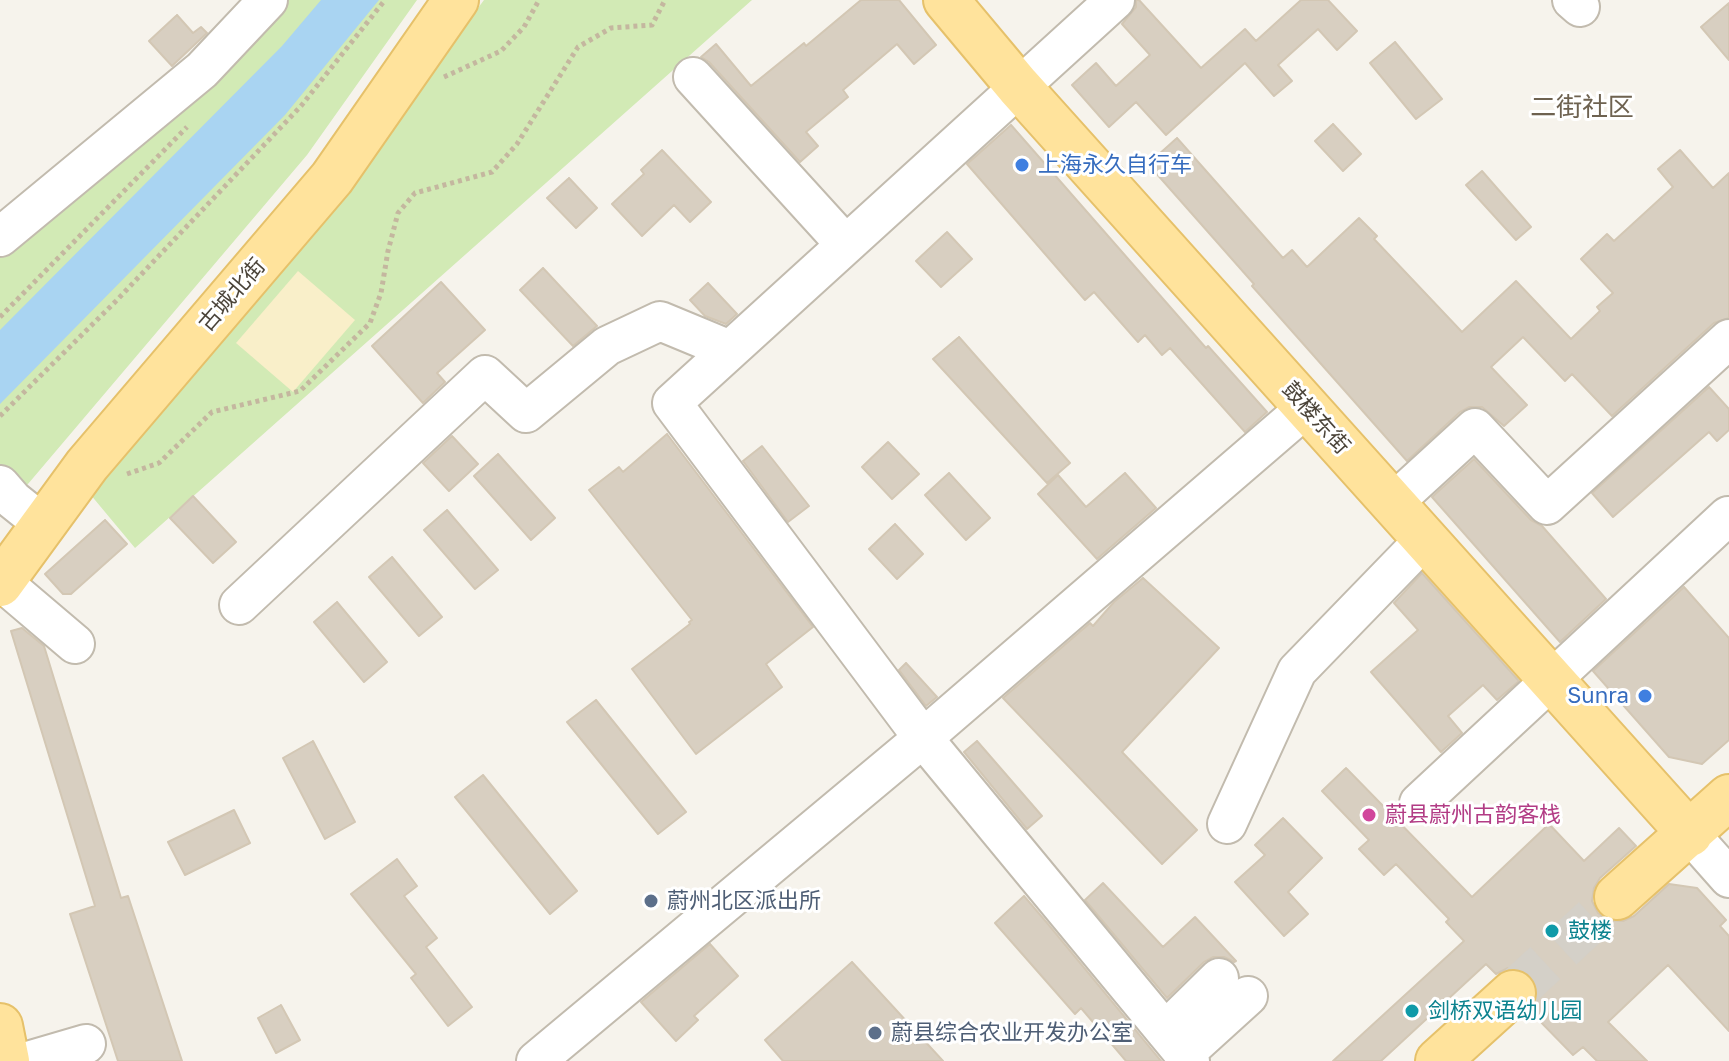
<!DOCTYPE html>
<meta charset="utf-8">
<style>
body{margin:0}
canvas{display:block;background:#f6f3ec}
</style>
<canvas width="1729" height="1061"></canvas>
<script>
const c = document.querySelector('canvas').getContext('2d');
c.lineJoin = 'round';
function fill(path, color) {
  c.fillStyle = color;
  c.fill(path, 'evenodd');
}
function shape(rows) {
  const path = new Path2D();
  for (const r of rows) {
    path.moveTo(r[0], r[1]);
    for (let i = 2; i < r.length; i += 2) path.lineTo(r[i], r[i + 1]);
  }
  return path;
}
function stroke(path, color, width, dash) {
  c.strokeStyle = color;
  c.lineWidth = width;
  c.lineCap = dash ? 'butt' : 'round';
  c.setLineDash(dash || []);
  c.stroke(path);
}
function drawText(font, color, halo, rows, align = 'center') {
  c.font = font + ' "Golos Text","Noto Sans SC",sans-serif';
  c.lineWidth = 6;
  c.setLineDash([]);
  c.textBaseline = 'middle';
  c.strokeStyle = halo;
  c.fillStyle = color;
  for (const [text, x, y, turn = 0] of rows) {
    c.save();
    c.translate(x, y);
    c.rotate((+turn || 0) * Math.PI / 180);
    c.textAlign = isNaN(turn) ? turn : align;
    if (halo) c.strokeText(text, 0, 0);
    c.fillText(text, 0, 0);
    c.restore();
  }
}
const green = shape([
 [286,0,417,0,307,155,0,517,0,251],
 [484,0,752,0,135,548,90,494,337,196]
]);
const sand = shape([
 [298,271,355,320,293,392,236,343]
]);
const water = shape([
 [321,0,379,0,285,115,0,404,0,330,282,46]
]);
const building = shape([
 [861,0,899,0,936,45,914,64,897,44,843,90,848,97,806,132,818,146,800,162,709,62,701,57,716,44,751,86,804,43,806,46,861,0],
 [1136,0,1139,0,1201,68,1245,29,1256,41,1301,0,1328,0,1357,31,1337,50,1318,29,1278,65,1292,81,1274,96,1245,63,1166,135,1136,102,1109,127,1072,85,1096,63,1116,86,1150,55,1122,24,1136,7,1136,0],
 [1729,3,1729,60,1701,27,1729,3],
 [177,15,193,33,201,27,207,33,172,66,149,41,177,15],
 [1395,42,1442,99,1416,119,1370,63,1395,42],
 [1333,124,1361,154,1343,171,1315,141,1333,124],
 [1011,125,1206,348,1208,346,1267,412,1245,432,1170,348,1162,355,1145,335,1138,342,1094,292,1085,300,967,164,1011,125],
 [1177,138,1283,258,1292,250,1307,267,1359,218,1377,236,1374,239,1462,332,1516,281,1571,339,1600,311,1597,307,1613,293,1581,259,1607,234,1614,241,1673,187,1658,169,1680,150,1713,188,1729,173,1729,318,1714,323,1612,416,1572,374,1565,381,1523,337,1491,367,1527,405,1504,426,1482,407,1469,407,1460,412,1407,461,1252,286,1254,284,1148,164,1177,138],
 [662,150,711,202,690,222,674,205,642,236,612,204,644,174,641,170,662,150],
 [1482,171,1531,227,1516,240,1466,185,1482,171],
 [569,178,597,208,576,228,547,198,569,178],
 [947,232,972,259,941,287,916,261,947,232],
 [543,268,597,326,573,346,520,290,543,268],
 [441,282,485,330,437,373,445,382,423,403,372,346,441,282],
 [708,283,737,314,726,324,705,316,690,300,708,283],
 [959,337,1070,463,1047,483,933,359,959,337],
 [1709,387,1729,409,1729,430,1717,441,1709,432,1613,517,1592,493,1709,387],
 [667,434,813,627,766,664,782,687,696,754,632,669,690,624,689,622,692,620,589,490,619,467,623,472,667,434],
 [452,436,478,464,449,491,423,463,452,436],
 [888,442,919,474,892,499,862,467,888,442],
 [762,446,809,506,788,522,743,461,762,446],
 [498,454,555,518,531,540,474,476,498,454],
 [1474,459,1531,520,1542,526,1606,599,1560,642,1432,497,1474,459],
 [949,473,990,518,966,540,925,495,949,473],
 [1125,473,1156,508,1097,559,1038,494,1058,475,1086,507,1125,473],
 [193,496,236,542,213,563,170,518,193,496],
 [447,510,498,570,475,589,424,530,447,510],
 [105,520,127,544,71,594,63,594,45,574,105,520],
 [895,524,923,554,897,579,869,549,895,524],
 [392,557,442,617,419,636,369,577,392,557],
 [1422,573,1519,681,1497,700,1483,685,1448,716,1462,733,1441,752,1371,672,1418,630,1394,603,1422,573],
 [1143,578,1219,648,1122,752,1197,830,1162,864,1003,698,1090,623,1093,626,1114,602,1143,578],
 [1684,587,1729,638,1729,740,1702,764,1669,757,1593,671,1684,587],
 [337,602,387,662,364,682,314,622,337,602],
 [22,628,44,646,121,898,128,896,182,1061,118,1061,70,914,95,906,11,631,22,628],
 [906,663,937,697,926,706,899,670,906,663],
 [596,700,686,812,658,834,567,722,596,700],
 [313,741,355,822,325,839,283,758,313,741],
 [977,741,1042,816,1027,829,964,752,977,741],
 [1346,768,1472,897,1549,824,1584,861,1619,828,1636,846,1600,878,1594,888,1592,901,1598,913,1608,920,1623,921,1634,916,1669,884,1697,888,1726,920,1720,926,1729,936,1729,1031,1668,965,1608,1022,1647,1061,1597,1061,1583,1047,1573,1055,1530,1011,1537,1000,1538,988,1531,976,1520,969,1508,968,1496,974,1486,964,1381,1061,1333,1061,1464,941,1446,922,1449,919,1396,864,1384,875,1359,849,1369,840,1322,791,1346,768],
 [483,775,577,891,550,914,455,797,483,775],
 [234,810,250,843,185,875,168,842,234,810],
 [1283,818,1322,858,1288,892,1308,914,1284,936,1235,882,1265,855,1255,845,1283,818],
 [397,859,417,886,404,896,437,938,426,947,472,1007,448,1026,411,978,416,974,351,894,397,859],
 [1103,883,1163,947,1195,917,1236,961,1234,962,1224,957,1213,957,1204,962,1167,998,1085,900,1103,883],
 [1024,896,1048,924,1161,1061,1126,1061,1081,1008,1075,1014,995,923,1024,896],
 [710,944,738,976,694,1016,698,1020,676,1041,641,1002,710,944],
 [852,962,943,1061,783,1061,765,1040,852,962],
 [281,1005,300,1040,276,1053,258,1018,281,1005]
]);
const majorTunnel = shape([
 [1513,993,1617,897]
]);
const path = shape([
 [444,77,501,51,524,27,539,0],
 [0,317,187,127],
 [0,416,116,301,301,106,385,0],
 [127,474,159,463,212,412,300,391,370,323,381,293,388,251,398,213,415,193,492,172,517,144,578,47,611,28,652,25,665,0]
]);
const minor = shape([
 [1115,0,672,403,923,738,1190,1061],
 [1572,0,1580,7],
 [693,77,845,244],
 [0,237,202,70,268,0],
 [0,485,13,500,43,524],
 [1393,503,1475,428,1547,505,1729,339],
 [2,582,75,644],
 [239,605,485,375,526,413,607,346,660,321,730,350],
 [1419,803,1728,516],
 [1227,824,1297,671,1425,539],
 [1690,834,1729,878],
 [1165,1031,1219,978],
 [1184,1054,1248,996],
 [28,1061,86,1044],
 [536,1061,923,738,1306,408]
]);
const major = shape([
 [946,0,1018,86,1690,834],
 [0,584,87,465,332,178,456,0],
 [1617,897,1729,797],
 [0,1026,7,1061],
 [1438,1061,1513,993]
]);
const markers = [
 [1022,165,8,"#3f7fe0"],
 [1645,696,8,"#3f7fe0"],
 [1369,815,8,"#d1479c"],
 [651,901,8,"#5c6f8a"],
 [1552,931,8,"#0f9aa8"],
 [1412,1011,8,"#0f9aa8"],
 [875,1033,8,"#5c6f8a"]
];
const shopNames = [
 ["上海永久自行车",1038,165],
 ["Sunra",1629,696,"right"]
];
const streetNames = [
 ["古城北街",232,295,-49],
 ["鼓楼东街",1316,418,48]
];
const hotelNames = [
 ["蔚县蔚州古韵客栈",1385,815]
];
const serviceNames = [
 ["蔚州北区派出所",667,901],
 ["蔚县综合农业开发办公室",891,1033]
];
const cultureNames = [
 ["鼓楼",1568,931],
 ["剑桥双语幼儿园",1428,1011]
];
const quarterNames = [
 ["二街社区",1582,108]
];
fill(green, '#d2eab5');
fill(sand, '#f9efc9');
fill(water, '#a9d4f2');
fill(building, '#d8cfc1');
stroke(building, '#d3c7b4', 2);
stroke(majorTunnel, '#d4d0c8', 44, [44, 22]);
stroke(minor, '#c2bbae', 42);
stroke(major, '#e6c16a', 48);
stroke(path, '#c4b79f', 5, [4, 4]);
stroke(minor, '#fff', 38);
stroke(major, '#ffe39c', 44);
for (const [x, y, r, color] of markers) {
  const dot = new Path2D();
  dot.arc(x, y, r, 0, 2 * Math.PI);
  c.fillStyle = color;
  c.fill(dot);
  stroke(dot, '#fff', 3);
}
drawText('22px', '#366cbe', '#fff', shopNames, 'left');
drawText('22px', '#4b4439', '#fff', streetNames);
drawText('22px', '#b23c85', '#fff', hotelNames, 'left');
drawText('22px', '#4e5e75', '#fff', serviceNames, 'left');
drawText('22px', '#0d838f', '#fff', cultureNames, 'left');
drawText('26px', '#6e6250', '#fff', quarterNames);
</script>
